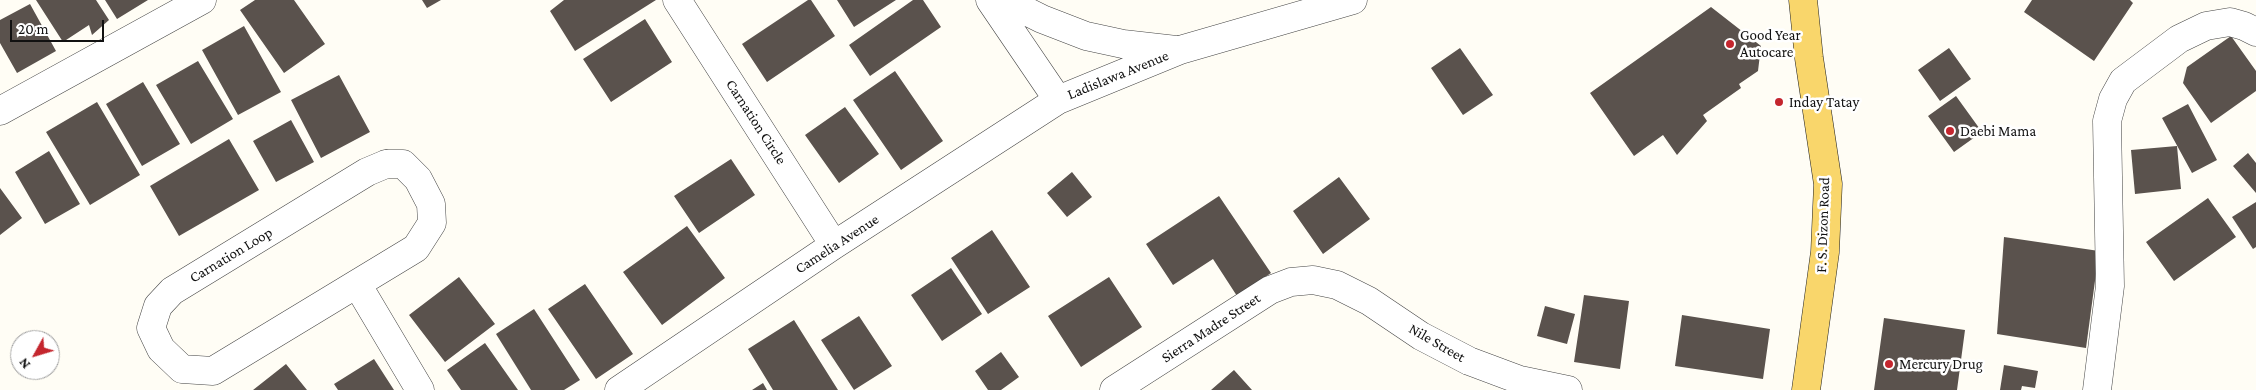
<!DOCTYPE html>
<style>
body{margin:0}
#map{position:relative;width:2256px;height:390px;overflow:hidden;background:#fffdf5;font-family:"Crimson Pro",serif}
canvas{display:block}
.north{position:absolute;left:10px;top:330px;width:50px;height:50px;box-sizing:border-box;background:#fff;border:1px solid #a0a0a0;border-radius:50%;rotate:231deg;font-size:14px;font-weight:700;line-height:20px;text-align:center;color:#111}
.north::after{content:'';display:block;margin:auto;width:18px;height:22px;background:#c4262e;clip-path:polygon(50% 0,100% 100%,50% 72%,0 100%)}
.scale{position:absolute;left:10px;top:20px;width:94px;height:22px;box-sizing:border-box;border:2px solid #111;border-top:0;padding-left:6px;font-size:15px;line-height:18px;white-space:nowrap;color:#111;-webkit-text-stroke:4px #fff;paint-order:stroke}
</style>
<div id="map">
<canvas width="2256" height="390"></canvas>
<div class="north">N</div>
<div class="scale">20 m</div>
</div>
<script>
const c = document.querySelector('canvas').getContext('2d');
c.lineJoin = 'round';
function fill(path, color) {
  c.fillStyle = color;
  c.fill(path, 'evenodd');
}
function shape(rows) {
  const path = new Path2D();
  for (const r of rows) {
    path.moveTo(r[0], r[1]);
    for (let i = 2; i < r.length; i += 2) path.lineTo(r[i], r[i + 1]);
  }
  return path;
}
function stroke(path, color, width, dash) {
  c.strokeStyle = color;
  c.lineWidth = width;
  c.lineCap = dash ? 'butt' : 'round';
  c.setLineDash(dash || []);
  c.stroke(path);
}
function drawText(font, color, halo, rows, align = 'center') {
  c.font = font + ' "Crimson Pro",serif';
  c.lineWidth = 5;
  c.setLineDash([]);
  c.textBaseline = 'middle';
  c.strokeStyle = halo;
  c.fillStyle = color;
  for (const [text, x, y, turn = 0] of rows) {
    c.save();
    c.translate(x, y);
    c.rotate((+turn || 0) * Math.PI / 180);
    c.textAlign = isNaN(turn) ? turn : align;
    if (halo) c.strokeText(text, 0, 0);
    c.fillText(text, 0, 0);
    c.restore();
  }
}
const building = shape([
 [36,0,96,0,109,20,92,35,89,25,63,42],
 [105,0,148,0,117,19],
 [255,0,294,0,325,44,284,73,240,10],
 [422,0,441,0,427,8],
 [564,0,656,0,575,51,550,11],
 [808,0,811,0,835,36,767,82,742,44],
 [837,0,896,0,854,27],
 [913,0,923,0,941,27,870,76,849,45],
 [2032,0,2130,0,2133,3,2094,61,2024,12],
 [30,4,56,51,17,73,0,43,0,20],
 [1711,7,1761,46,1758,71,1739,84,1741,88,1703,115,1707,121,1677,155,1663,135,1634,156,1590,93],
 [645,19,672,62,611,102,583,59],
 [244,26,281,92,238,115,202,50],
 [2231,36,2256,71,2256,91,2211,123,2183,83,2187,67],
 [1460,48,1493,95,1463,115,1431,68],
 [1949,48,1971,79,1940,101,1918,70],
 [198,61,233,119,191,144,156,85],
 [895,71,943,141,901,170,853,100],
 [339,75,370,132,321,158,291,100],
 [143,82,180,144,142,166,106,104],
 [1956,96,1982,132,1954,152,1928,116],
 [97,102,140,175,90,205,46,132],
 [2188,104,2217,160,2192,173,2162,118],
 [845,107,879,154,839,183,805,135],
 [291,120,314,162,276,182,253,141],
 [229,139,259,190,179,236,150,186],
 [2177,146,2181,189,2135,194,2131,150],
 [49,151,80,204,45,224,15,172],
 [2248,153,2256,163,2256,193,2233,166],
 [731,159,755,195,699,233,674,196],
 [1072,172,1092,197,1067,217,1047,193],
 [1339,177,1370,219,1323,254,1293,211],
 [0,188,22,218,0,235],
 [1219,196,1271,273,1237,296,1213,259,1173,285,1146,244],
 [2208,198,2236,237,2174,281,2146,242],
 [2256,202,2256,247,2253,249,2232,217],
 [687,226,725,278,662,325,623,272],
 [992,230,1030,287,988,314,951,258],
 [2004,237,2099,251,2086,348,1997,334],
 [951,268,982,314,942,341,911,295],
 [459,277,495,324,445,362,409,315],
 [1109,277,1142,327,1081,367,1048,316],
 [585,284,633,354,596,379,548,309],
 [1584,295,1629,301,1620,369,1574,362],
 [1545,306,1575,314,1567,344,1537,336],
 [534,309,580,380,564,390,531,390,496,334],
 [1682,315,1770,329,1763,379,1675,366],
 [859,316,892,366,854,390,821,340],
 [1884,318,1965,330,1957,390,1874,390],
 [794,320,838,390,773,390,748,349],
 [485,343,518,390,461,390,447,370],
 [1001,352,1019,377,1001,390,988,390,975,371],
 [374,359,394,390,338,390,334,384],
 [286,364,307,390,253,390],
 [2004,365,2038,371,2035,388,2022,386,2021,390,2000,390],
 [1234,370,1252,390,1211,390],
 [763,383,767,390,752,390]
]);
const minor = shape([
 [677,0,834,245],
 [990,0,1058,100],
 [1004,0,1042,19,1086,36,1123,44,1176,50],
 [0,111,202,0],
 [386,164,403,164,418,179,431,204,432,223,416,248,213,371,182,369,161,349,151,328,158,306,172,291,367,172,386,164],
 [357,284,420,390],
 [619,390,834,245,1058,100,1180,50,1353,0],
 [1114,390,1270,290,1291,282,1313,280,1337,285,1369,301,1421,336,1469,361,1520,380,1568,390],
 [2097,390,2110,286,2107,121,2113,99,2123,81,2179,39,2206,26,2230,22,2244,26,2256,32]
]);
const major = shape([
 [1803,0,1809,58,1828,184,1825,252,1806,390]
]);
const markers = [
 [1730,44,5,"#c4262e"],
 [1779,102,5,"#c4262e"],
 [1950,131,5,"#c4262e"],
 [1889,364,5,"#c4262e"]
];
const poiNames = [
 ["Good Year",1740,35],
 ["Autocare",1740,52],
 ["Inday Tatay",1789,102],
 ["Daebi Mama",1960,131],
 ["Mercury Drug",1899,364]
];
const streetNames = [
 ["Ladislawa Avenue",1118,75,-22],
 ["Carnation Circle",756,122,57],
 ["F. S. Dizon Road",1823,225,-88],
 ["Camelia Avenue",837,244,-33],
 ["Carnation Loop",231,255,-31],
 ["Sierra Madre Street",1211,328,-33],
 ["Nile Street",1437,343,30]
];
fill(building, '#5a524d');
stroke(minor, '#444', 29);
stroke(major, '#222', 29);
stroke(minor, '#fff', 28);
stroke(major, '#f9d66b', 28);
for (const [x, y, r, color] of markers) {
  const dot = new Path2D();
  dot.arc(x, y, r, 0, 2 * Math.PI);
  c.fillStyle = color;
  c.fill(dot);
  stroke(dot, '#fff', 2);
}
drawText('15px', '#111', '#fff', poiNames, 'left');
drawText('15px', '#111', '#fff', streetNames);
</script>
